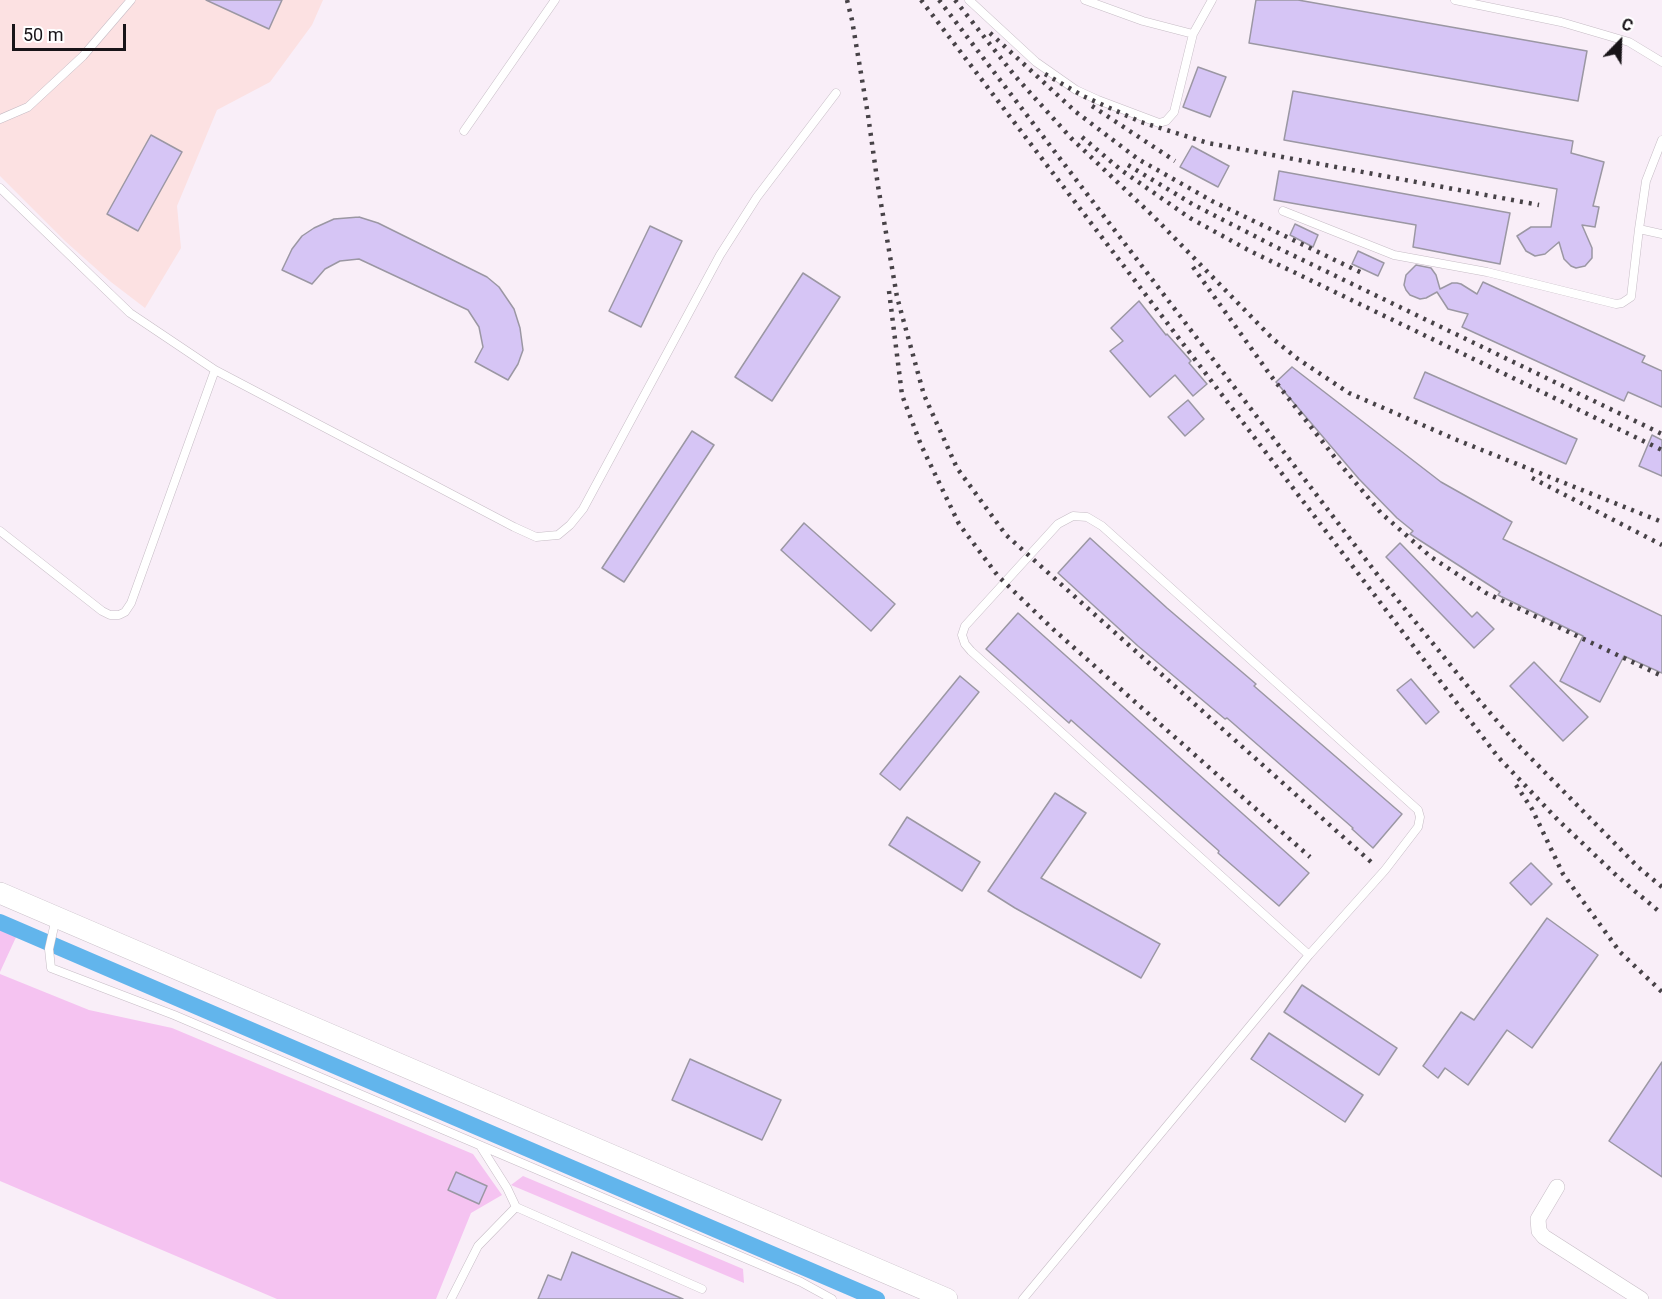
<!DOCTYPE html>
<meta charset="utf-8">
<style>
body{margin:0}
#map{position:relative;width:1662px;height:1299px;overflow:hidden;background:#f9eef8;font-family:Roboto,sans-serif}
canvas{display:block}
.north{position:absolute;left:1590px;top:12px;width:60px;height:60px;-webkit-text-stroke:4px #fff;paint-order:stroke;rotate:23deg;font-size:16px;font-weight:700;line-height:24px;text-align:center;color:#181418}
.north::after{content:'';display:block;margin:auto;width:21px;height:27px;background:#181418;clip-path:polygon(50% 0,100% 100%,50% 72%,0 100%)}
.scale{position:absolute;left:12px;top:24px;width:114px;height:27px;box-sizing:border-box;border:3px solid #181418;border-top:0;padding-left:8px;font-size:18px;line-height:21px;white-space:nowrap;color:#181418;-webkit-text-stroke:4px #fff;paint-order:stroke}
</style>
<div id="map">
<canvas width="1662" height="1299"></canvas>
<div class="north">С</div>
<div class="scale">50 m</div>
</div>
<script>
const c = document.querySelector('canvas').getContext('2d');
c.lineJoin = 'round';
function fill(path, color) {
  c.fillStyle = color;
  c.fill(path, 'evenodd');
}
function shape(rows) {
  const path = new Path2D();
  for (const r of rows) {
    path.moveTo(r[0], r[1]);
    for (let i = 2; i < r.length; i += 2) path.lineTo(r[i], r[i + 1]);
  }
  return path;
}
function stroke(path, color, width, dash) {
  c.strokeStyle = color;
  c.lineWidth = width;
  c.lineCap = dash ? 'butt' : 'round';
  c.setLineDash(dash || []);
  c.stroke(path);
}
const education = shape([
 [0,0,323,0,312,25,270,82,217,110,177,206,181,248,145,308,111,282,65,241,0,176]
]);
const green = shape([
 [0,928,17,935,0,972],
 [0,974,89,1010,172,1028,473,1154,502,1195,471,1213,436,1299,277,1299,0,1181],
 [523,1176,743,1269,744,1283,511,1185]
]);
const canal = shape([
 [0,922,877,1299]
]);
const building = shape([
 [206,0,282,0,269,29,206,0],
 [1256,0,1298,0,1587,51,1578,101,1249,43,1256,0],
 [1198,67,1226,77,1210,117,1183,107,1198,67],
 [1293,91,1573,141,1571,153,1604,162,1593,206,1599,207,1595,227,1582,225,1592,248,1592,258,1585,266,1576,268,1571,266,1564,259,1559,242,1545,254,1535,256,1526,251,1517,236,1531,227,1551,227,1557,189,1284,140,1293,91],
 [151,135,182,152,138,231,107,214,151,135],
 [1192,146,1229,166,1218,187,1180,167,1192,146],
 [1279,171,1510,213,1500,264,1413,247,1416,225,1274,200,1279,171],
 [359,217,378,223,487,277,499,287,514,309,520,328,523,350,518,364,508,380,475,362,483,347,479,327,468,310,359,259,340,261,325,269,312,284,282,270,292,249,302,236,314,228,334,219,359,217],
 [1295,224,1318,235,1313,247,1290,235,1295,224],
 [650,226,682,241,641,327,609,311,650,226],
 [1358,251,1384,263,1378,276,1352,264,1358,251],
 [1416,265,1431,268,1436,275,1440,289,1452,283,1457,283,1461,284,1477,294,1483,282,1645,356,1642,362,1662,371,1662,407,1628,392,1624,401,1462,327,1468,314,1448,309,1437,292,1426,298,1420,299,1410,295,1406,290,1404,285,1406,275,1416,265],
 [803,273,840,297,772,401,735,377,803,273],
 [1139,301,1166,335,1167,334,1191,361,1189,363,1207,384,1193,396,1175,375,1150,397,1110,351,1123,341,1111,328,1139,301],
 [1292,367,1441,482,1512,522,1503,539,1662,616,1662,673,1624,656,1600,702,1560,681,1583,636,1498,595,1500,592,1410,534,1413,531,1397,518,1359,479,1276,382,1292,367],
 [1425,372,1577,439,1566,464,1414,398,1425,372],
 [1188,400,1204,419,1185,436,1168,417,1188,400],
 [692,431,714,445,624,582,602,568,692,431],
 [1652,435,1662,440,1662,476,1639,466,1652,435],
 [804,523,895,604,871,631,781,550,804,523],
 [1090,538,1167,608,1256,684,1254,686,1402,814,1373,848,1352,829,1353,828,1227,718,1225,719,1138,646,1058,573,1090,538],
 [1400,543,1472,617,1477,612,1494,629,1474,648,1386,557,1400,543],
 [1018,613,1309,873,1279,906,1218,853,1219,851,1071,720,1069,723,986,649,1018,613],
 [1534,662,1588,717,1563,741,1510,686,1534,662],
 [960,676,979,692,900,790,880,774,960,676],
 [1411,679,1439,712,1426,724,1397,690,1411,679],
 [1055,793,1086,813,1041,878,1160,944,1141,978,1015,908,988,891,1055,793],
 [907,817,980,862,962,891,889,845,907,817],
 [1531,863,1552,884,1531,905,1510,883,1531,863],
 [1547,918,1598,955,1532,1048,1507,1030,1468,1085,1445,1068,1438,1078,1423,1066,1461,1012,1474,1020,1547,918],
 [1302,985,1397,1048,1379,1075,1284,1012,1302,985],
 [1269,1033,1363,1095,1345,1122,1251,1059,1269,1033],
 [690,1059,781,1100,762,1140,672,1100,690,1059],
 [1662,1062,1662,1177,1609,1141,1662,1062],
 [456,1172,487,1186,479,1204,448,1190,456,1172],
 [572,1252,683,1299,538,1299,548,1275,561,1280,572,1252]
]);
const lane = shape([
 [969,0,1036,62,1076,90,1098,100,1159,123,1166,121,1174,112,1193,34,1212,0],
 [1085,0,1143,21,1193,34],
 [1455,0,1561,22,1629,42,1662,62],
 [0,119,28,107,83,56,131,0],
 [464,131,555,0],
 [1662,140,1646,181,1639,229,1662,234],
 [0,188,130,313,215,370],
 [1283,211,1394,255,1487,272,1616,304,1622,303,1631,297,1639,229],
 [0,531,102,611,110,615,119,615,125,612,131,603,215,370,514,527,536,537,558,535,570,525,583,509,720,255,757,197,836,93],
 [56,918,49,949,51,968,174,1015,801,1282,832,1299],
 [481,1147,507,1188,516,1207,702,1289],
 [451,1299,478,1246,516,1207],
 [1023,1299,1309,955,1385,870,1418,827,1420,817,1418,810,1102,526,1087,517,1073,516,1058,524,965,626,962,635,965,644,971,651,1309,955]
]);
const street = shape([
 [1557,1187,1538,1219,1539,1231,1544,1237,1641,1299]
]);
const secondary = shape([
 [0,893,947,1299]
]);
const rail = shape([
 [847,0,852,20,868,115,878,186,897,297,924,395,957,468,1006,535,1371,862],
 [921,0,1498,757,1558,820,1617,876,1662,914],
 [939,0,1383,582,1478,699,1516,743,1638,867,1662,887],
 [955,0,1015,76,1071,138,1154,217,1273,339,1298,359,1349,393,1457,440,1662,522],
 [990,33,1076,112,1138,159,1212,201,1364,274],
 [1045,74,1083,96,1141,122,1208,143,1539,205],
 [1092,106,1175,161],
 [1082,137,1121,170,1190,218,1250,251,1662,450],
 [1128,165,1194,205,1280,249,1662,434],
 [1193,267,1271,376,1340,464,1381,513,1431,557,1486,593,1662,676],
 [889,291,902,395,921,445,959,524,998,576,1054,630,1310,857],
 [1532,478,1662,545],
 [1516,785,1532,809,1563,874,1620,952,1662,992]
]);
fill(education, '#fce1e2');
fill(green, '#f5c3f1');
stroke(canal, '#62b5ec', 16);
fill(building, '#d6c5f5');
stroke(building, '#9b97a3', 1.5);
stroke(lane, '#c6bcc5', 9);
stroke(street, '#c6bcc5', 16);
stroke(secondary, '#c6bcc5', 22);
stroke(lane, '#fff', 8);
stroke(street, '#fff', 15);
stroke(secondary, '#fff', 21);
stroke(rail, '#474247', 4.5, [3, 6]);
</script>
